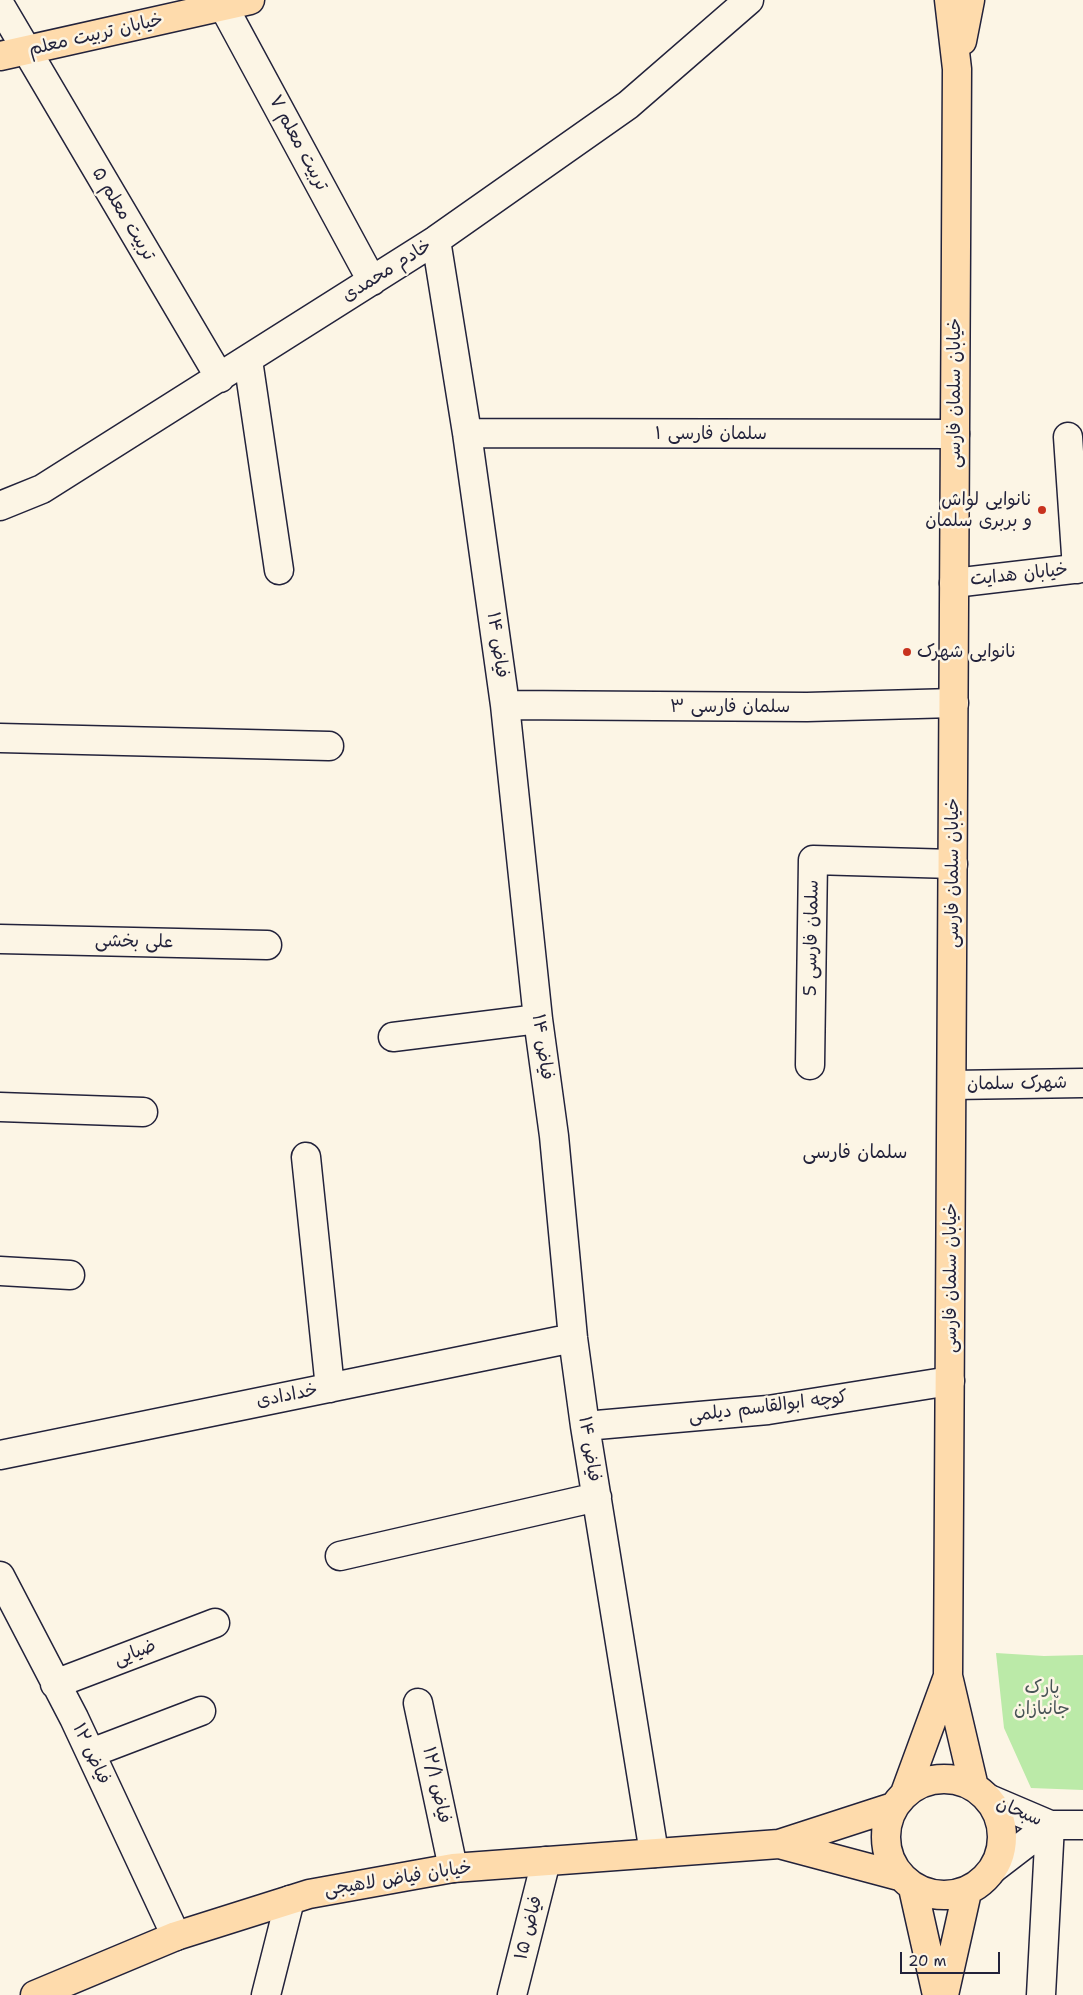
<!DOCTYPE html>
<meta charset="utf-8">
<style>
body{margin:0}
#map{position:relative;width:1083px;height:1995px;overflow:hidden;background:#fcf5e5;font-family:"Shantell Sans",sans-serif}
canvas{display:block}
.scale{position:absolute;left:900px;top:1952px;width:100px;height:22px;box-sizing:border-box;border:2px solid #22223b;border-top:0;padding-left:6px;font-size:15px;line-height:18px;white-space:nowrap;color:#22223b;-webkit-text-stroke:4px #fcf5e5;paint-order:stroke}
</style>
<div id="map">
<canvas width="1083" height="1995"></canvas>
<div class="scale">20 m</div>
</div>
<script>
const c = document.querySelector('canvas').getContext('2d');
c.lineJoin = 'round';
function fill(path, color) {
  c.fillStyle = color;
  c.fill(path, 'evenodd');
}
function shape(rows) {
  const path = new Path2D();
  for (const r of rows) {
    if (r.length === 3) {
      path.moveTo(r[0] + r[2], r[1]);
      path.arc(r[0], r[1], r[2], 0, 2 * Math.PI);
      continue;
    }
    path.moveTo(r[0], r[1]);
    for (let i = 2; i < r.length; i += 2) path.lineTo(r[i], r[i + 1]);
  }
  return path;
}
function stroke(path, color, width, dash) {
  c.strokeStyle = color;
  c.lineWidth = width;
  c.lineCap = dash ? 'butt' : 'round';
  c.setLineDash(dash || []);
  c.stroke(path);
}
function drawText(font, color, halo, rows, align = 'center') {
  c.font = font + ' "Shantell Sans","Playpen Sans Arabic",sans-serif';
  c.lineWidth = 5;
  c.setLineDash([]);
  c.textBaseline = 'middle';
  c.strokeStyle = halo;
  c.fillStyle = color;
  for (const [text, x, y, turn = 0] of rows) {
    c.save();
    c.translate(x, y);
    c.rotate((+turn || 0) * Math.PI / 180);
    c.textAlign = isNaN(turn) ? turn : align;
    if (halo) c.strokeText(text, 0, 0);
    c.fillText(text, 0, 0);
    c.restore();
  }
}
const green = shape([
 [996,1653,1044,1656,1083,1655,1083,1790,1031,1788,1004,1728]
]);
const minor = shape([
 [220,0,372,281],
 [0,5,220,378],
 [436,240,467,433,505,705,538,1019,554,1136,573,1338,585,1426,654,1853],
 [248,360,279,570],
 [467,433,955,434],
 [1068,437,1077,569],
 [0,506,42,489,436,240,628,105,749,0],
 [954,583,1083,568],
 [505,705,807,707,954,703],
 [0,738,329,746],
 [0,939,267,945],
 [393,1037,538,1019],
 [810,1065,813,860,953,864],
 [952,1085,1083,1083],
 [0,1107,143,1112],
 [306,1157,330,1388],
 [0,1271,70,1275],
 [585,1426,768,1410,950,1381],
 [0,1455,573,1338],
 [340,1556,597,1497],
 [0,1576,74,1718,176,1936],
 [55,1684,215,1623],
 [418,1703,453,1868],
 [91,1753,201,1711],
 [989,1799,1050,1825,1083,1825],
 [994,1868,1050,1825],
 [266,1995,290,1900],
 [512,1995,546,1861],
 [1041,1995,1050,1825]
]);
const major = shape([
 [949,0,957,69,948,1676,974,1787],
 [962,41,970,0],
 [0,56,250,0],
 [944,1837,58],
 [905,1793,948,1676],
 [779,1844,899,1876],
 [913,1888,937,1995],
 [35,1995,176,1936,309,1894,453,1868,779,1844,893,1807],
 [944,1995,967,1892]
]);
const markers = [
 [1042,510,5,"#c8321e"],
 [907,652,5,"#c8321e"]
];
const streetNames = [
 ["خیابان تربیت معلم",96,35,-13],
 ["تربیت معلم ۷",298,143,62],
 ["تربیت معلم ۵",123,214,59],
 ["خادم محمدی",387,271,-32],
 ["خیابان سلمان فارسی",955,393,-90],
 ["سلمان فارسی ۱",711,434],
 ["خیابان هدایت",1019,575,-6],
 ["فیاض ۱۴",497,645,82],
 ["سلمان فارسی ۳",730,707],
 ["خیابان سلمان فارسی",953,873,-90],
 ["سلمان فارسی 5",812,938,-89],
 ["علی بخشی",134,942,1],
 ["فیاض ۱۴",542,1047,82],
 ["شهرک سلمان",1017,1084,-1],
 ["خیابان سلمان فارسی",951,1278,-90],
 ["خدادادی",287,1396,-11],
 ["کوچه ابوالقاسم دیلمی",768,1407,-7],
 ["فیاض ۱۴",589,1449,81],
 ["ضیایی",135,1653,-21],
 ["فیاض ۱۲",91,1754,65],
 ["فیاض ۱۲/۱",436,1785,78],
 ["سبحان",1019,1812,23],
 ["خیابان فیاض لاهیجی",398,1879,-9],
 ["فیاض ۱۵",529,1928,-76]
];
const poiNames = [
 ["نانوایی لواش",1032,500],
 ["و بربری سلمان",1032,521],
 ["نانوایی شهرک",917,652,"left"]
];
const parkNames = [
 ["پارک",1042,1688],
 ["جانبازان",1042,1709]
];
const neighbourhoodNames = [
 ["سلمان فارسی",855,1153]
];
fill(green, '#bbeaa8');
stroke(minor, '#22223b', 31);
stroke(major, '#22223b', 31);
stroke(minor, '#fcf5e5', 28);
stroke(major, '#fedbac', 28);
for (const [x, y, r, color] of markers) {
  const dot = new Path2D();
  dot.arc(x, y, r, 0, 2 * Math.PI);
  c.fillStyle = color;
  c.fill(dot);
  stroke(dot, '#fcf5e5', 2);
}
drawText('18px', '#22223b', '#fcf5e5', streetNames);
drawText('18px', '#22223b', '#fcf5e5', poiNames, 'right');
drawText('18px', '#485456', '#fcf5e5', parkNames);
drawText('19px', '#22223b', '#fcf5e5', neighbourhoodNames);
</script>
